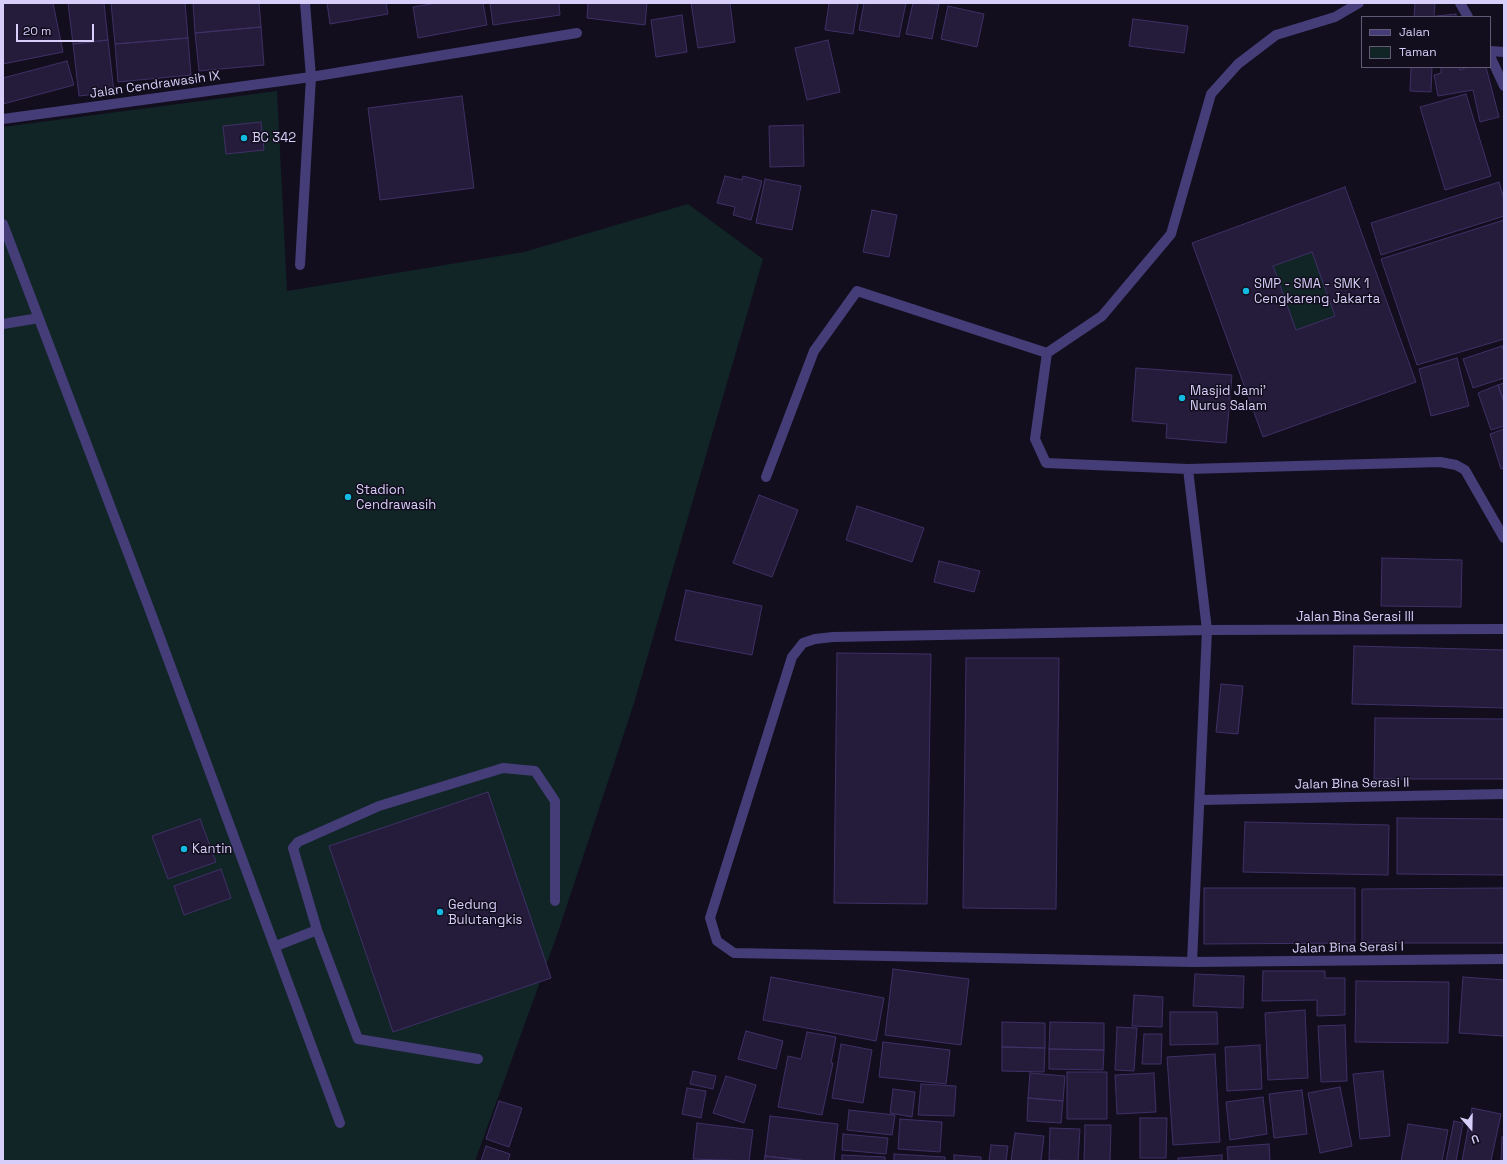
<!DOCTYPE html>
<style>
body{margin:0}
#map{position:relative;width:1507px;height:1164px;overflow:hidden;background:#120e1d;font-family:"Space Grotesk",sans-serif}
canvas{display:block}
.frame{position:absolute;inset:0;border:4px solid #d7cffa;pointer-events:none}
.legend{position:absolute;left:1361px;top:16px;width:130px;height:52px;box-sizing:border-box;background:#120e1d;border:1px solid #615b75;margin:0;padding:5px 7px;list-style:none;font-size:12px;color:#d7cffa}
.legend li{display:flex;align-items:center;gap:8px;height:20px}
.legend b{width:20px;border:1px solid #615b75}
.north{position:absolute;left:1451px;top:1108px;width:40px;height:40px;-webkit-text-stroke:3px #120e1d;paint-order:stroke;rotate:160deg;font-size:11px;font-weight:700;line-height:16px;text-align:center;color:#d7cffa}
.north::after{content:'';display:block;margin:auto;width:14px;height:18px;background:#d7cffa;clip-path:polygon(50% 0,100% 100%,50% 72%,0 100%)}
.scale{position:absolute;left:16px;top:24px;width:78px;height:18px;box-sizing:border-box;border:2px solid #d7cffa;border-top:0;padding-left:5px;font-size:12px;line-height:14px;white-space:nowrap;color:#d7cffa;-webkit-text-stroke:3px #120e1d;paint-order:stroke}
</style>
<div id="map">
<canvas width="1507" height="1164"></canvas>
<div class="frame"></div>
<ul class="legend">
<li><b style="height:5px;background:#453d78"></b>Jalan</li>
<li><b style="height:11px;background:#112527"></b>Taman</li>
</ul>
<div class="north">U</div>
<div class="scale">20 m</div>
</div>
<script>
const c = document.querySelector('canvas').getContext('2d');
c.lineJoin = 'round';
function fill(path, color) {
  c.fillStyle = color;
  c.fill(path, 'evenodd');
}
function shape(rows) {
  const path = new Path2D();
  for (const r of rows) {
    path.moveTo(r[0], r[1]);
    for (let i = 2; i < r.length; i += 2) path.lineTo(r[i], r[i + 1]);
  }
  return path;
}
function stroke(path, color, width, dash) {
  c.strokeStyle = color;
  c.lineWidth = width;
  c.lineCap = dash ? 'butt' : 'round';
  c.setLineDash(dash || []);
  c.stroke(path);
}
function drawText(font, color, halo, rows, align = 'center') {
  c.font = font + ' "Space Grotesk",sans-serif';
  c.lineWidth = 3;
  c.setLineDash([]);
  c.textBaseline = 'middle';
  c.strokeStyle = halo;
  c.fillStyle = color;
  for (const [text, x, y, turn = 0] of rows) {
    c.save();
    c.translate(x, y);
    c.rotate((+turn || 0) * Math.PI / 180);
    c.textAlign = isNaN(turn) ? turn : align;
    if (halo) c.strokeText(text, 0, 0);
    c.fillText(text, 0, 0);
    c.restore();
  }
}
const green = shape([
 [277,91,287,291,524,252,688,204,763,259,634,703,558,932,475,1161,3,1161,3,127],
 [1312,252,1335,316,1296,330,1273,266]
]);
const building = shape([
 [3,3,53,3,63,52,3,64,3,3],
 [68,3,104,3,108,40,73,44,68,3],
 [111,3,185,3,188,38,115,44,111,3],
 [193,3,259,3,261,27,195,33,193,3],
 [327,3,386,3,388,14,330,24,327,3],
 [437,3,483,3,487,25,418,38,413,7,437,3],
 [490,3,559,3,560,15,493,25,490,3],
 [588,3,647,3,645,25,587,18,588,3],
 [691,3,730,3,735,42,698,48,691,3],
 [829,3,858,3,853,34,825,30,829,3],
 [864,3,906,3,899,37,859,30,864,3],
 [913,3,939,4,932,39,906,34,913,3],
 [1415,3,1435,3,1434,17,1414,17,1415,3],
 [948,6,984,14,977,47,941,39,948,6],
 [1456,14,1456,17,1436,17,1436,16,1456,14],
 [682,15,687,52,656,57,651,20,682,15],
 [1133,19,1188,26,1184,53,1129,46,1133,19],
 [261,27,264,65,199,71,195,33,261,27],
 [188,38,191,75,118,82,115,44,188,38],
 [108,40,114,92,79,96,73,44,108,40],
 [828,40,840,92,807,100,795,48,828,40],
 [67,61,74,85,3,104,3,78,67,61],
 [1411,67,1432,67,1431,92,1410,91,1411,67],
 [1441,67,1460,67,1460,70,1467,67,1486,67,1499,117,1480,122,1473,90,1438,96,1434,75,1441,73,1441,67],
 [1466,94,1491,176,1445,190,1420,107,1466,94],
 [462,96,474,188,380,200,368,108,462,96],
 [261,122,264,150,226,154,223,126,261,122],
 [803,125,804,166,770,167,769,126,803,125],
 [725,176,742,180,743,176,762,181,751,220,733,215,735,207,717,203,725,176],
 [765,179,801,186,792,230,756,223,765,179],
 [1499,182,1504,199,1504,216,1381,255,1371,223,1499,182],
 [1345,187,1416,382,1263,437,1192,243,1345,187],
 [1312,252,1335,316,1296,330,1273,266,1312,252],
 [872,210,897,215,889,257,863,252,872,210],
 [1504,220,1504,339,1417,365,1381,259,1504,220],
 [1502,346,1504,352,1504,378,1473,388,1463,359,1502,346],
 [1457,358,1469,406,1431,416,1419,369,1457,358],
 [1136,368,1232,375,1226,443,1166,438,1167,424,1132,421,1136,368],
 [1504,383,1504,402,1498,385,1504,383],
 [1498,385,1504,402,1504,426,1491,430,1478,393,1498,385],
 [1504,429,1504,468,1501,469,1490,434,1504,429],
 [759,495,798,510,772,577,733,563,759,495],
 [857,506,924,528,912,562,846,540,857,506],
 [1382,558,1462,560,1461,607,1381,606,1382,558],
 [939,561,980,571,974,592,934,582,939,561],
 [686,590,762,606,752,655,675,640,686,590],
 [1354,646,1504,650,1504,708,1352,704,1354,646],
 [837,653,931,654,927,904,834,903,837,653],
 [966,658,1059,658,1056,909,963,908,966,658],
 [1221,684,1243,686,1238,734,1216,732,1221,684],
 [1375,718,1504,719,1504,779,1374,779,1375,718],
 [488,792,551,978,393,1032,329,846,488,792],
 [1397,818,1504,819,1504,875,1397,874,1397,818],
 [200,819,216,862,168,879,152,836,200,819],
 [1245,822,1389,825,1388,875,1243,872,1245,822],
 [221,869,231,898,184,915,174,886,221,869],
 [1204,888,1355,888,1355,943,1204,944,1204,888],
 [1504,888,1504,943,1362,943,1362,889,1504,888],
 [893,969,969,979,961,1045,885,1035,893,969],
 [1263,971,1325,971,1325,978,1345,978,1345,1015,1317,1016,1317,1000,1262,1001,1263,971],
 [1195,974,1244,976,1243,1008,1193,1006,1195,974],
 [771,977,884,998,876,1041,763,1020,771,977],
 [1463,977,1504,980,1504,1036,1459,1033,1463,977],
 [1356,981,1449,982,1448,1043,1355,1042,1356,981],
 [1134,995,1163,997,1162,1027,1132,1026,1134,995],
 [1305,1010,1308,1078,1268,1080,1265,1013,1305,1010],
 [1170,1012,1217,1012,1218,1044,1170,1045,1170,1012],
 [1002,1022,1045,1023,1045,1048,1002,1047,1002,1022],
 [1050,1022,1104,1023,1104,1050,1049,1049,1050,1022],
 [1345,1025,1347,1081,1321,1082,1318,1026,1345,1025],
 [1117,1027,1137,1028,1134,1071,1115,1070,1117,1027],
 [746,1031,783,1041,776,1069,738,1059,746,1031],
 [807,1032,836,1037,831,1063,833,1063,822,1115,778,1107,788,1056,801,1059,807,1032],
 [1144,1034,1162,1034,1161,1064,1142,1064,1144,1034],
 [883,1042,950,1050,946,1084,879,1077,883,1042],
 [841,1044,872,1050,863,1103,832,1098,841,1044],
 [1260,1045,1262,1089,1227,1091,1225,1047,1260,1045],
 [1002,1047,1045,1048,1044,1072,1002,1071,1002,1047],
 [1049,1049,1104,1050,1103,1070,1049,1069,1049,1049],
 [1215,1054,1220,1142,1173,1145,1167,1057,1215,1054],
 [693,1071,716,1076,713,1089,690,1084,693,1071],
 [1383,1071,1390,1136,1360,1139,1353,1074,1383,1071],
 [1067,1072,1107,1072,1107,1119,1067,1119,1067,1072],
 [1030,1073,1065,1076,1063,1101,1028,1098,1030,1073],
 [1154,1073,1156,1112,1117,1114,1115,1075,1154,1073],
 [726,1076,756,1085,744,1123,713,1113,726,1076],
 [921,1084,956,1086,954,1116,918,1115,921,1084],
 [1340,1087,1352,1146,1320,1153,1308,1093,1340,1087],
 [687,1088,706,1091,701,1118,682,1114,687,1088],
 [893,1089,915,1092,912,1117,890,1113,893,1089],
 [1302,1090,1307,1134,1274,1138,1269,1094,1302,1090],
 [1263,1097,1267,1134,1230,1140,1226,1102,1263,1097],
 [1028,1098,1063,1101,1061,1123,1027,1121,1028,1098],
 [499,1101,522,1108,509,1147,486,1139,499,1101],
 [1472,1108,1501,1114,1491,1161,1462,1161,1472,1108],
 [849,1110,895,1115,892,1135,847,1130,849,1110],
 [770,1116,838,1124,834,1161,808,1161,765,1156,770,1116],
 [1140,1118,1167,1118,1166,1158,1140,1158,1140,1118],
 [900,1119,942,1122,940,1152,898,1149,900,1119],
 [1454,1121,1463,1123,1456,1161,1446,1161,1454,1121],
 [697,1123,753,1130,749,1161,693,1159,697,1123],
 [1408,1124,1448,1130,1442,1161,1401,1161,1408,1124],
 [1085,1125,1111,1125,1110,1161,1084,1161,1085,1125],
 [1050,1128,1080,1129,1078,1161,1049,1160,1050,1128],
 [1015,1133,1044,1136,1041,1161,1011,1161,1015,1133],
 [843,1134,888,1138,886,1154,842,1150,843,1134],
 [1502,1137,1504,1137,1504,1161,1501,1161,1502,1137],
 [1269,1144,1270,1161,1228,1161,1227,1147,1269,1144],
 [991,1145,1008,1146,1006,1161,989,1161,991,1145],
 [486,1146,510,1154,508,1161,481,1161,486,1146],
 [894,1154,945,1157,945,1161,894,1161,894,1154],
 [842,1155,885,1157,885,1161,842,1161,842,1155],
 [954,1155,981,1157,981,1161,954,1161,954,1155],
 [1222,1155,1222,1161,1178,1161,1178,1158,1222,1155],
 [765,1156,808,1161,764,1161,765,1156]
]);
const service = shape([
 [3,224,149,608,340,1123],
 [300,265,311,77],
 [3,324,39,318],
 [1047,353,1035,439,1046,463,1188,469,1440,462,1456,465,1465,470,1504,538],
 [1188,469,1207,630,833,637,815,639,803,643,792,657,710,918,717,941,734,953,1192,962],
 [766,477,814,351,857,291,1047,353,1102,316,1171,234,1211,94,1238,64,1276,35,1335,17,1359,3],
 [276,946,317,930],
 [478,1059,358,1039,317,930,293,848,298,842,379,806,503,768,535,771,555,801,555,901]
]);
const minor = shape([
 [305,3,311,77],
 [1490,51,1504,52],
 [3,119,311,77,577,33],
 [1504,629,1207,630,1192,962,1504,959],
 [1200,800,1504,794]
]);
const tertiary = shape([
 [1460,3,1468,17],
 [1490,56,1504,86]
]);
const markers = [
 [244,138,4,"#15bae0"],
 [1246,291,4,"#15bae0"],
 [1182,398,4,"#15bae0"],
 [348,497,4,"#15bae0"],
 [184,849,4,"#15bae0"],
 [440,912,4,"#15bae0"]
];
const streetNames = [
 ["Jalan Cendrawasih IX",155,85,-8],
 ["Jalan Bina Serasi III",1355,617],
 ["Jalan Bina Serasi II",1352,784,-1],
 ["Jalan Bina Serasi I",1348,948,-1]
];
const poiNames = [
 ["BC 342",252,138],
 ["SMP - SMA - SMK 1",1254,284],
 ["Cengkareng Jakarta",1254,299],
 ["Masjid Jami'",1190,391],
 ["Nurus Salam",1190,406],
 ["Stadion",356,490],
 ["Cendrawasih",356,505],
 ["Kantin",192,849],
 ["Gedung",448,905],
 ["Bulutangkis",448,920]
];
fill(green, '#112527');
fill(building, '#251c3c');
stroke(building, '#3f3066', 1);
stroke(service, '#453d78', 10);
stroke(minor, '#453d78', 10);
stroke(tertiary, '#453d78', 10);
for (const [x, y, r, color] of markers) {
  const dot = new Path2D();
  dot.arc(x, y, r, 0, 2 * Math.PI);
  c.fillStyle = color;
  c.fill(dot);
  stroke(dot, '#120e1d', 1.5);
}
drawText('13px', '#d7cffa', '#120e1d', streetNames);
drawText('13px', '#d7cffa', '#120e1d', poiNames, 'left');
</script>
